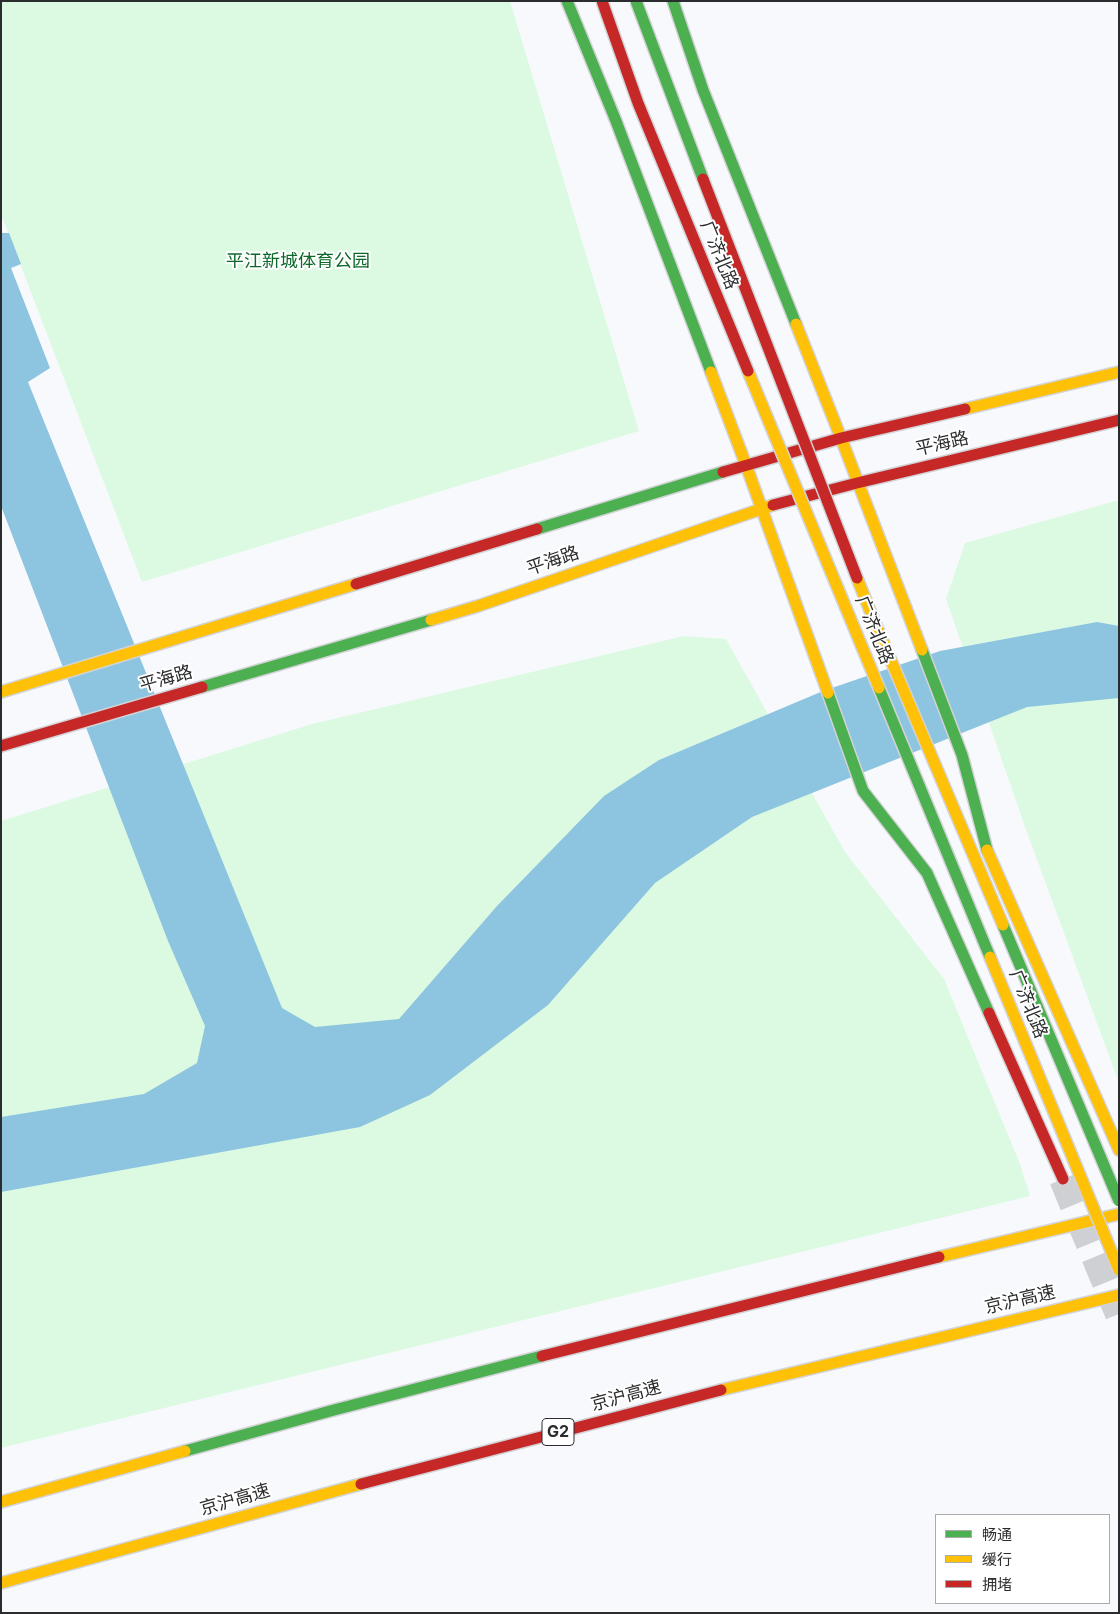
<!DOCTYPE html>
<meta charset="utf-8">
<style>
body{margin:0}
#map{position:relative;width:1120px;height:1614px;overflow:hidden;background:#f8f9fd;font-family:Inter,"Noto Sans SC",sans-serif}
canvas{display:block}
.frame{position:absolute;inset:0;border:2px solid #2b2c2e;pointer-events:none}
.legend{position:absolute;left:935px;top:1514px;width:175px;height:90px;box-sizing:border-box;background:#fff;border:1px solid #aaabab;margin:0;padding:6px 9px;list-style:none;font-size:15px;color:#2b2c2e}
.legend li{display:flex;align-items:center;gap:10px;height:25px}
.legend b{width:25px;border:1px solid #aaabab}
</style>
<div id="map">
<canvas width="1120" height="1614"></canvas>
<div class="frame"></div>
<ul class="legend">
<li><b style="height:6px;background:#4caf50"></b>畅通</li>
<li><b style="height:6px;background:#ffc107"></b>缓行</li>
<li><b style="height:6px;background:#c62828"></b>拥堵</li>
</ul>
</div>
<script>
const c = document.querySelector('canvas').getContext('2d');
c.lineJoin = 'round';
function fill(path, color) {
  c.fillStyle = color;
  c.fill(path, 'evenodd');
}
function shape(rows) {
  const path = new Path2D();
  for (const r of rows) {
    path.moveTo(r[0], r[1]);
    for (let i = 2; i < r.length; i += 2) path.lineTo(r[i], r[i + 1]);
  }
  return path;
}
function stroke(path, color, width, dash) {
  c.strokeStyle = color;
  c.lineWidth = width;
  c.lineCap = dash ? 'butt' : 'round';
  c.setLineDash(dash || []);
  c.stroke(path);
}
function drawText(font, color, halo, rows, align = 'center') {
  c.font = font + ' Inter,"Noto Sans SC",sans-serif';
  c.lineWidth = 4;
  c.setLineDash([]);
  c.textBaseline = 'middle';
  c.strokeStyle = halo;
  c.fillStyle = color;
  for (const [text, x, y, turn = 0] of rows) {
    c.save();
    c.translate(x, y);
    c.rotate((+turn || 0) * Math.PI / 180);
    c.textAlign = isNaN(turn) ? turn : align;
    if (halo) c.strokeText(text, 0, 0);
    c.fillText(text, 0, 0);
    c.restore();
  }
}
const green = shape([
 [1,1,510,1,639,431,142,582,1,214],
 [1119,500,1119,1083,1024,824,946,599,965,543],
 [684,636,726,639,845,852,944,979,1020,1164,1030,1196,1,1448,1,821,312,724]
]);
const water = shape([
 [1,233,9,233,21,264,11,268,50,368,28,382,282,1008,315,1027,399,1019,497,906,604,796,659,760,823,691,940,651,1097,622,1119,626,1119,698,1027,707,752,817,655,883,548,1005,430,1095,360,1127,1,1192,1,1117,144,1094,197,1063,205,1026,168,941,1,506]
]);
const secondaryTunnel = shape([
 [1063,1179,1119,1314]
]);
const fast = shape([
 [567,1,616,121,711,372],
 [673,1,703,90,796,324],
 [537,529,723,472],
 [922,650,962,755,987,850],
 [202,687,431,620],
 [828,693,863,791,927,873,989,1013],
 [185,1451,334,1410,542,1356]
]);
const slow = shape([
 [796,324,841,438,922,650],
 [711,372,746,465,828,693],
 [965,409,1119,372],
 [431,620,478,606,773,505],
 [1,692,356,584],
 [987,850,1119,1150],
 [939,1257,1119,1214],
 [721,1390,1119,1295],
 [1,1502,185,1451],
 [1,1583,361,1484]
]);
const jam = shape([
 [723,472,841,438,965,409],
 [773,505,857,483,1119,420],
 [356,584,537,529],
 [1,746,202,687],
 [989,1013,1063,1179],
 [542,1356,939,1257],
 [361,1484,721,1390]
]);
const fastBridge = shape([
 [636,1,703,179],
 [879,688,990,957],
 [1003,925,1119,1201]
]);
const slowBridge = shape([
 [748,371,879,688],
 [857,578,873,618,1003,925],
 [990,957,1119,1270]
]);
const jamBridge = shape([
 [602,1,638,103,748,371],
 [703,179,857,578]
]);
const shields = [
 [558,1432,32]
];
const shieldNames = [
 ["G2",558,1432]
];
const streetNames = [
 ["广济北路",719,255,68],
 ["平海路",942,444,-13],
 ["平海路",553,561,-19],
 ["广济北路",874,630,68],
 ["平海路",166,679,-16],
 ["广济北路",1028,1004,68],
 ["京沪高速",1020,1300,-13],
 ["京沪高速",626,1396,-15],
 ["京沪高速",235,1500,-16]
];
const parkNames = [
 ["平江新城体育公园",298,262]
];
fill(green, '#dcfae2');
fill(water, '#8dc4e0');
stroke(secondaryTunnel, '#cfd0d4', 28, [28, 14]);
stroke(fast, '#d2d3d6', 14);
stroke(slow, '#d2d3d6', 14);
stroke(jam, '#d2d3d6', 14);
stroke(fast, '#4caf50', 11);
stroke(slow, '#ffc107', 11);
stroke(jam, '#c62828', 11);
stroke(fastBridge, '#d2d3d6', 14, []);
stroke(slowBridge, '#d2d3d6', 14, []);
stroke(jamBridge, '#d2d3d6', 14, []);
stroke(fastBridge, '#4caf50', 11);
stroke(slowBridge, '#ffc107', 11);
stroke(jamBridge, '#c62828', 11);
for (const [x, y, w] of shields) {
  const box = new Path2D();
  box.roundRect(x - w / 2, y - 13.5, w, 27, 4);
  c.fillStyle = '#fff';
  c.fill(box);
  stroke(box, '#2b2c2e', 1);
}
drawText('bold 16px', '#2b2c2e', null, shieldNames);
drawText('18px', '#2b2c2e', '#fff', streetNames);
drawText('18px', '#0d692a', '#fff', parkNames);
</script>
